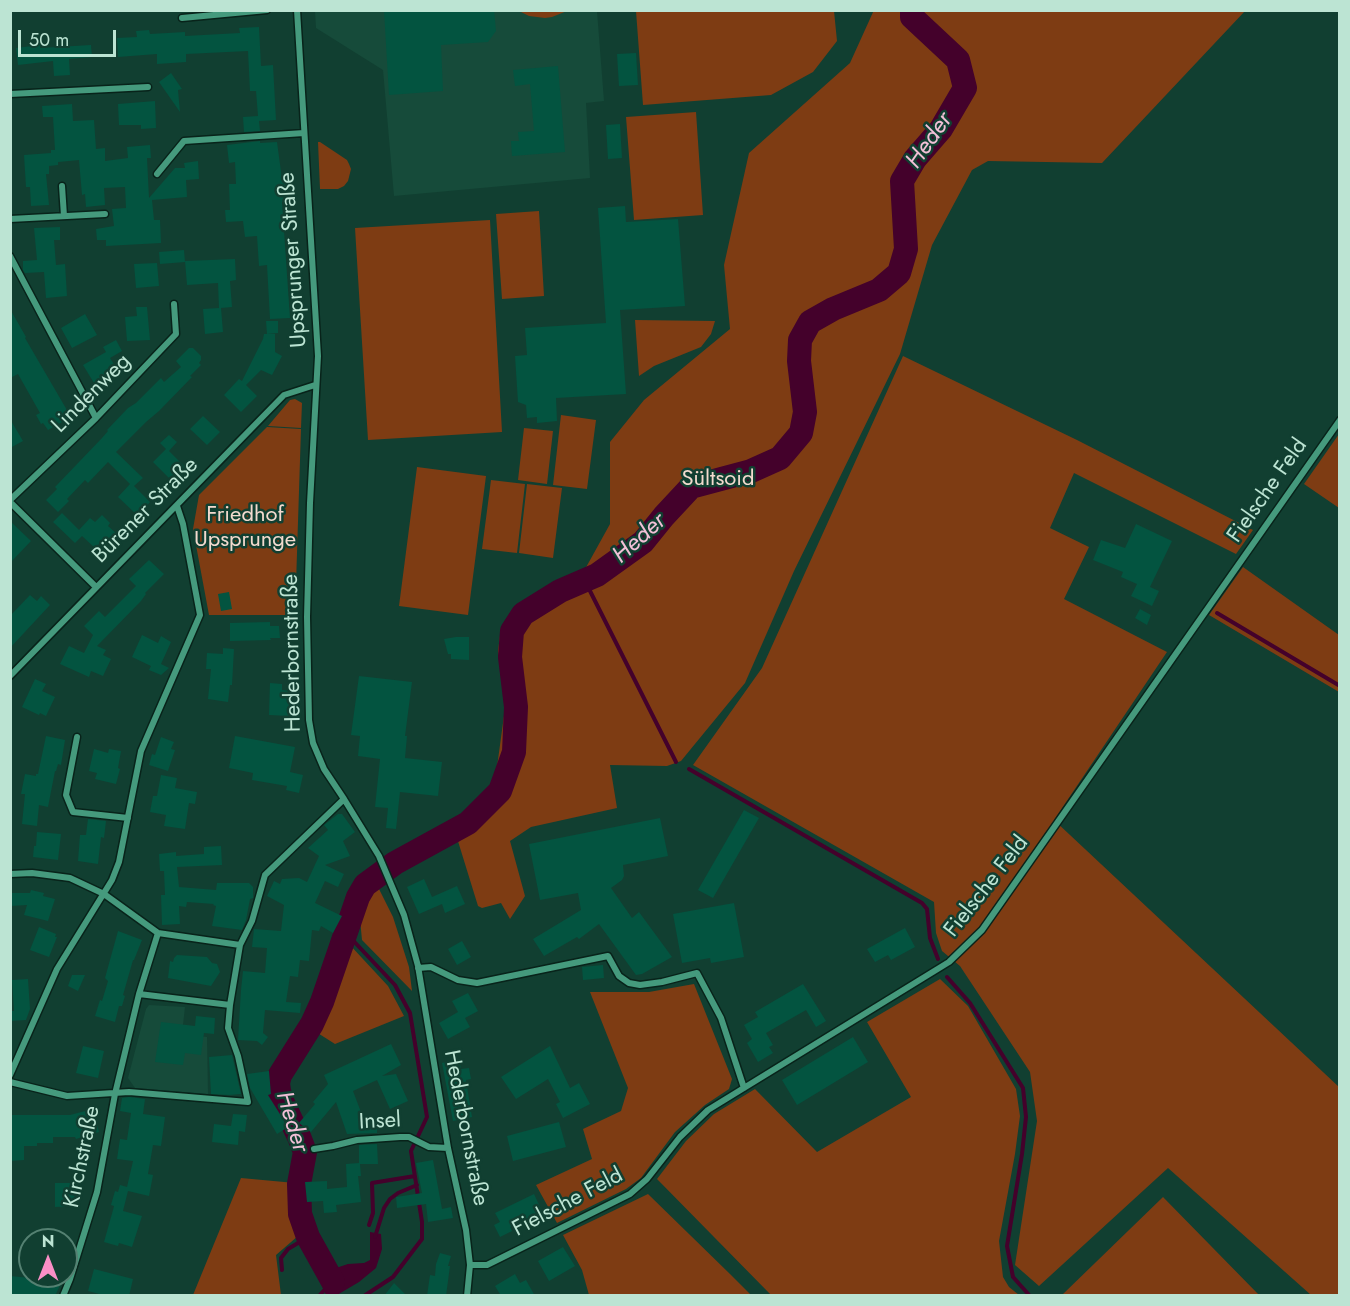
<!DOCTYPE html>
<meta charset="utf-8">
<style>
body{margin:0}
#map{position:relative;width:1350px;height:1306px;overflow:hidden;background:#113f31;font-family:Jost,sans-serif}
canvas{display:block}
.frame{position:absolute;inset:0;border:12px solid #bce4d3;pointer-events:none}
.north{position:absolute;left:18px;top:1228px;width:60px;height:60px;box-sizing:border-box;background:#113f31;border:2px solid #558172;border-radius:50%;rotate:0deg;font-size:16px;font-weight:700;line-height:24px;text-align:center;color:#bce4d3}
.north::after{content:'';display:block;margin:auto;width:21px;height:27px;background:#fa8fc6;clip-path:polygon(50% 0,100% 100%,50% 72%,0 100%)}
.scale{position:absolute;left:18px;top:30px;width:98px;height:27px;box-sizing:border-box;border:3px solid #bce4d3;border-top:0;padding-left:8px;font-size:18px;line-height:21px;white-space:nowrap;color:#bce4d3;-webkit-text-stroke:4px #113f31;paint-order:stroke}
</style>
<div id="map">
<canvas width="1350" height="1306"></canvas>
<div class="frame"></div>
<div class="north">N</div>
<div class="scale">50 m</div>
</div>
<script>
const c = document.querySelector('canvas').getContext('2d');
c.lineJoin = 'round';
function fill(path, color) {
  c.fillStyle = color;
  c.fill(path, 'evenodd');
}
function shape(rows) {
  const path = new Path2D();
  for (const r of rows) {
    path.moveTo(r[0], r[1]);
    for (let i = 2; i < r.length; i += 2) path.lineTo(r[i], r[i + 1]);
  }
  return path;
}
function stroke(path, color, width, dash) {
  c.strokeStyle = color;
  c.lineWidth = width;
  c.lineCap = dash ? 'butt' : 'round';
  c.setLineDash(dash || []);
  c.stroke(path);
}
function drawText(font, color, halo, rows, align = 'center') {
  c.font = font + ' Jost,sans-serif';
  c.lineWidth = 5;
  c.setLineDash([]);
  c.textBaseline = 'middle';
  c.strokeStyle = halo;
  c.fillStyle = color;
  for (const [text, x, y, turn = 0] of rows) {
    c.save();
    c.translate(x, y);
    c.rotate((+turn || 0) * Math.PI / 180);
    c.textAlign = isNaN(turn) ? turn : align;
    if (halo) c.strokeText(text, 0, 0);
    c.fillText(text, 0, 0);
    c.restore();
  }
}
const built = shape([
 [315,11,597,11,604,101,586,103,590,178,394,196,383,70,316,28],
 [149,1005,185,1007,182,1034,207,1037,208,1094,135,1088,128,1078,146,1009]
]);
const green = shape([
 [874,10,1245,11,1102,163,988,161,972,170,932,245,900,354,794,571,745,683,681,761,667,766,610,765,617,808,531,827,510,841,525,896,510,919,501,903,482,908,478,906,457,838,474,831,487,818,473,827,460,823,494,789,506,701,498,651,501,628,521,604,584,571,610,524,610,442,644,400,730,329,724,265,749,153,850,63],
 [519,11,567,11,552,17,545,18,529,16],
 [636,11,834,11,837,41,813,72,771,95,643,105],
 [696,112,703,215,634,220,626,117],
 [318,142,320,142,347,160,349,164,351,169,348,181,344,186,338,189,320,189],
 [539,211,544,296,502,299,496,214],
 [490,220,502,432,368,440,355,228],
 [635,320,715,321,711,334,701,347,654,366,639,376],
 [903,356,1077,440,1253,530,1236,554,1074,473,1050,528,1089,547,1064,599,1167,652,1054,820,1339,1087,1339,1295,1311,1295,1168,1168,1039,1286,1015,1265,1037,1121,1030,1072,960,966,942,951,936,933,934,902,693,765,762,668],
 [295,399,302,403,301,428,268,426,290,400],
 [561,415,596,420,587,489,553,485],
 [267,427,301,429,295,615,209,615,193,529,199,495],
 [524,428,553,431,547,484,518,480],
 [1339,434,1339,508,1304,484],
 [417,467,486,476,468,615,399,606],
 [491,480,525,484,517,553,482,549],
 [527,484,562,488,553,558,519,553],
 [1243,567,1339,635,1339,692,1209,615],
 [378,887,393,917,409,967,412,991,362,940,360,919,370,894],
 [350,945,388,986,404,1016,335,1044,313,1030,328,1005,343,956],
 [940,979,968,1006,1016,1089,1020,1116,1015,1154,999,1241,1003,1277,1009,1287,1019,1295,771,1295,657,1179,686,1141,714,1114,755,1089,817,1152,911,1097,867,1022],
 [694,984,732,1079,729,1089,705,1105,675,1132,641,1178,626,1189,557,1223,536,1185,592,1159,583,1129,621,1111,628,1088,590,992,649,992],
 [241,1178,295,1183,298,1236,276,1255,281,1295,193,1295],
 [648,1194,730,1274,751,1295,589,1295,582,1270,563,1235],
 [1163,1197,1259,1295,1062,1295]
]);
const water = shape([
 [370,1232,381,1234,382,1249,376,1268,359,1282,337,1295,326,1295,319,1278,336,1268,348,1264,364,1263,370,1260]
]);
const stream = shape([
 [585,581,676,762],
 [1217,613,1340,686],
 [689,769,922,903,927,909,930,938,938,959],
 [346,933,395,985,410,1013,427,1117,411,1151,422,1222,422,1239,393,1277,364,1296],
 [947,977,970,1003,1023,1088,1026,1117,1022,1154,1007,1246,1013,1277,1030,1296],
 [369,1225,373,1213,372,1183,415,1176],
 [375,1237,384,1208,390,1199,398,1193,417,1185],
 [282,1270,281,1258,288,1249,308,1237],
 [319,1296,327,1287]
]);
const river = shape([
 [333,1282,308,1237,300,1214,299,1184,305,1152,300,1139,282,1101,279,1091,278,1083,280,1075,312,1024,322,1002,358,897,365,885,395,863,468,823,500,791,514,752,516,707,510,657,512,631,523,614,560,591,597,575,643,542,664,516,691,487,751,471,780,458,801,433,805,412,799,361,800,340,810,322,833,309,879,290,899,273,906,249,902,181,915,159,941,129,965,88,958,60,912,17,912,10]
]);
const building = shape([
 [384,10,494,10,496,31,488,42,441,45,443,91,389,95],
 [259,27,261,66,273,65,276,120,259,121,260,131,244,132,243,117,258,116,256,91,250,91,248,51,186,54,186,62,157,64,157,54,118,57,117,38,137,37,136,31,149,30,150,34,185,32,185,36,240,33,239,28],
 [40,45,40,48,91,45,92,57,69,59,70,75,54,76,53,61,18,65,16,48],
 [636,53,638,85,619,86,617,54],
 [558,66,565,152,512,156,511,141,519,141,518,132,534,131,530,84,515,86,513,70],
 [171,73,182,89,178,90,180,112,159,82],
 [155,101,156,128,141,129,141,125,119,125,118,104],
 [72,104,73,121,94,120,96,149,105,148,105,161,128,158,127,147,150,145,151,158,147,158,149,198,175,168,185,168,184,163,198,161,199,179,186,180,187,197,152,200,154,220,160,220,161,243,106,246,106,240,97,240,96,229,114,226,112,209,126,208,125,187,104,188,105,205,86,207,85,194,82,195,79,160,58,162,58,165,49,166,49,174,46,174,49,205,31,206,30,187,26,187,24,155,51,153,51,150,55,150,53,117,43,117,42,106],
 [620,124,622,158,608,159,606,125],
 [260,141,260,143,277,142,282,179,285,179,286,202,282,202,290,318,270,319,267,265,259,266,257,236,245,237,243,221,226,222,225,210,230,210,229,184,236,184,235,162,229,163,227,145],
 [625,206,626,222,678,219,685,306,620,310,626,394,556,398,557,421,537,423,537,417,527,418,526,405,518,402,515,356,527,355,525,328,606,323,598,208],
 [60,227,60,240,54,240,56,265,65,264,67,296,46,298,44,272,25,273,23,270,23,261,37,260,34,228],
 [184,250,185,262,160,264,159,252],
 [235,259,236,280,230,281,232,307,221,308,223,332,205,334,203,309,219,308,218,283,187,285,185,261],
 [157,263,159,286,136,288,134,264],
 [136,307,147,307,150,340,127,341,125,317,137,316],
 [10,309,26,337,25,338,71,417,48,430,43,423,41,424,36,415,40,413,18,374,10,378],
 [85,314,97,335,72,348,61,328],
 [266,321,278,321,278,333,267,334],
 [264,334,275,334,275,352,282,356,272,375,261,370,246,385,257,396,241,412,224,395,239,379,242,381,263,339],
 [116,340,122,351,110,358,117,369,94,383,83,365,106,352,103,347],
 [189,348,193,348,201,356,201,360,199,363,201,365,190,376,192,377,159,411,146,422,116,452,143,478,134,486,150,502,138,516,118,497,130,484,108,462,88,483,85,480,67,499,69,501,58,512,46,500,57,489,55,487,102,438,108,431,107,430,128,408,136,403,161,378,164,382,181,367,176,361],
 [203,416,220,432,207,445,190,429],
 [10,419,23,441,10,448],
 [169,435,177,442,169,451,186,468,172,481,153,462,166,449,160,443],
 [62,513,79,530,90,518,95,522,102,515,110,523,108,526,118,535,107,547,101,542,95,548,82,536,75,543,53,522],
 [10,521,31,541,10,563],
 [1136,524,1172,541,1150,587,1159,591,1152,606,1131,596,1137,584,1121,577,1123,572,1093,560,1101,540,1125,548],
 [149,560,164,574,145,593,146,594,141,601,97,646,106,650,103,655,111,659,103,676,91,671,89,677,60,664,69,646,84,653,93,635,84,626,99,611,105,617,136,586,129,579],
 [229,592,232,609,221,611,218,594],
 [30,595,37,601,41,596,50,605,10,648,10,616],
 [1140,609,1151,615,1147,625,1135,618],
 [270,622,270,626,279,626,280,638,270,638,271,640,230,641,230,623],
 [142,635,158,643,161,636,171,642,161,664,169,668,161,675,149,670,151,666,132,657],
 [456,637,469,637,469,660,451,659,451,654,448,654,444,639],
 [223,648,234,649,232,685,230,685,228,702,208,699,211,669,206,669,207,653,223,654],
 [359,676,412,682,405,736,407,736,405,758,442,762,438,796,400,792,396,829,386,828,388,808,375,807,380,759,358,756,360,736,351,735],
 [35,679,46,684,42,691,55,697,46,716,40,713,39,715,22,707],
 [270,683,282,684,282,690,291,691,290,716,269,715],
 [46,736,65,740,61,765,58,764,56,771,55,771,48,807,39,805,37,826,22,824,25,794,21,794,25,774,36,776,36,774,38,774],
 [235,736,295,747,290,772,303,775,299,793,286,790,287,786,252,780,253,773,229,768],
 [161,737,174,742,171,749,175,750,168,771,149,765,152,754,155,755],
 [94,749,108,753,109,749,121,751,118,768,120,769,116,784,95,779,97,773,89,771],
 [161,775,177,778,175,788,197,792,195,804,189,803,185,829,164,826,166,815,150,812,153,796,157,796],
 [744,810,759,818,713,898,698,890],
 [338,814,342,814,355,832,343,841,350,856,325,865,344,874,338,887,325,881,315,903,342,916,333,933,321,926,319,931,312,930,309,961,300,960,298,977,290,976,286,1002,301,1003,300,1013,265,1010,263,1033,268,1037,262,1045,257,1041,238,1040,241,990,243,971,265,973,267,948,252,947,254,929,281,931,284,905,267,896,274,881,280,884,282,879,299,878,307,882,319,856,308,848,328,830,324,825],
 [660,818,668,856,623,865,624,876,622,880,611,888,632,918,639,912,672,957,642,974,636,975,599,924,579,939,577,937,544,956,533,939,581,910,578,893,540,900,529,844],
 [88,819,106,821,104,838,101,837,98,864,78,861,80,835,86,835],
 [37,832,61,834,58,860,33,857,34,846,36,846],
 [221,846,222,865,177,867,179,887,216,890,217,883,249,883,253,887,253,898,250,899,246,920,242,930,212,926,216,906,213,905,214,904,187,902,186,907,179,906,180,924,162,925,161,895,165,895,164,871,160,871,159,854,176,852,176,856,204,854,204,847],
 [424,879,432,897,457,886,465,904,445,913,442,904,419,914,407,887],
 [31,890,44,893,43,896,55,899,48,921,24,915,27,905,10,906,10,893,30,893],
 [734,903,744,957,711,963,710,958,682,963,673,914],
 [39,927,56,934,55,937,57,937,49,957,30,950],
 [905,928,915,947,891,960,888,955,875,962,867,949],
 [118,931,142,940,134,960,133,960,123,995,125,996,122,1006,119,1006,115,1022,95,1016,100,1000,102,1001,108,981,105,978],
 [462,941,471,957,457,965,448,949],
 [177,955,207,957,212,963,217,964,220,972,211,986,168,978,170,961,173,962,174,958],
 [603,965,604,978,583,980,582,967],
 [72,975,85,975,78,991,68,986],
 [28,979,30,1009,26,1020,10,1021,10,1011,14,1011,12,980],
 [803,984,826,1021,816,1027,806,1010,766,1033,773,1045,769,1047,773,1053,758,1062,747,1043,752,1039,744,1025,758,1017,755,1012],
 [468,993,478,1011,465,1018,470,1027,448,1039,439,1023,458,1012,452,1001],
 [196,1016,215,1018,214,1034,204,1033,201,1055,185,1053,183,1065,155,1062,161,1022,195,1026],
 [853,1037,868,1062,797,1105,782,1080],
 [391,1044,401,1065,382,1076,396,1074,408,1101,390,1109,377,1080,353,1091,364,1120,377,1119,377,1133,347,1134,336,1102,311,1132,299,1123,315,1104,313,1102,328,1084,324,1075],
 [83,1046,104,1051,98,1078,76,1073],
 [550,1046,570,1088,579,1083,590,1104,563,1118,556,1104,560,1102,548,1079,516,1099,501,1077],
 [232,1055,241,1094,229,1095,211,1094,209,1057],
 [459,1059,461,1069,469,1068,471,1079,466,1080,472,1117,453,1121,442,1063],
 [269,1071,271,1094,268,1095,288,1127,277,1134,250,1088,247,1074],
 [129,1097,145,1099,143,1114,165,1117,161,1146,153,1145,148,1174,153,1175,149,1196,128,1191,123,1211,142,1216,132,1247,119,1243,118,1246,104,1242,113,1210,114,1206,111,1205,115,1191,118,1192,120,1185,127,1187,133,1161,117,1159,120,1139,127,1140,131,1113,120,1111,122,1098],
 [93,1109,99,1132,76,1139,75,1137,53,1137,53,1143,37,1143,37,1146,24,1146,24,1160,10,1161,10,1115,70,1115],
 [233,1114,247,1115,245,1132,239,1131,238,1145,212,1142,214,1124,231,1126],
 [559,1122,566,1147,513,1161,507,1136],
 [377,1144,378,1164,360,1164,361,1176,358,1176,361,1202,336,1205,337,1212,324,1213,323,1201,307,1202,305,1182,327,1181,327,1189,347,1187,346,1164,359,1163,359,1145],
 [433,1160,442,1209,451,1207,453,1218,428,1222,426,1204,397,1208,396,1197,422,1193,416,1163],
 [55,1183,74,1183,75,1206,55,1207],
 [534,1194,542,1211,510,1227,512,1231,500,1237,494,1225,500,1222,495,1213],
 [563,1247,575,1266,549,1281,538,1261],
 [440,1253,451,1256,448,1266,450,1266,446,1296,427,1296,430,1275,435,1276,436,1264],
 [94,1269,133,1279,129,1296,107,1296,88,1291],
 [515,1274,520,1283,526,1280,535,1296,501,1296,495,1286],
 [10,1276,62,1281,55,1296,10,1296],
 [394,1283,407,1296,384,1296]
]);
const minor = shape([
 [297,10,318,356,310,503,307,617,309,720,313,743,324,769,344,799,379,856,404,915,418,966,448,1148,466,1230,470,1265,467,1296],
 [182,18,267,10],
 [10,94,148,87],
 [157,174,184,141,304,133],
 [62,186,64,216],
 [10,219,105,214],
 [10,256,96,418],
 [10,500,96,418,176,334,174,304],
 [10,502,96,587],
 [10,676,284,395,315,385],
 [77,737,66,795,73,812,128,818],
 [10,874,32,873,70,878,104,894,158,933,240,945],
 [418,968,431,967,458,980,477,983,608,956,619,976,629,983,640,985,662,982,697,973,721,1018,744,1088],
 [139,994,230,1005],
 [10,1075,57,969,112,880,119,862,141,751,200,615,183,524,177,506],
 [10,1082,67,1096,129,1092,248,1102,238,1056,228,1028,230,1005,240,945,252,921,265,875,344,799],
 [314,1149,333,1146,357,1140,400,1137,409,1137,429,1147,448,1148],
 [470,1265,487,1265,630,1194,647,1179,680,1137,708,1110,949,962,982,930,1340,420],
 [63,1296,70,1279,97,1192,115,1094,139,994,158,933]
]);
const streetNames = [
 ["Upsprunger Straße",294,260,-94],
 ["Lindenweg",92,394,-45],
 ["Fielsche Feld",1268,491,-55],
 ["Bürener Straße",146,511,-45],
 ["Hederbornstraße",293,653,-91],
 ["Fielsche Feld",987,887,-52],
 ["Insel",380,1122,-3],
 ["Hederbornstraße",465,1128,79],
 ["Kirchstraße",83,1157,-78],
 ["Fielsche Feld",568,1203,-28]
];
const parkNames = [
 ["Sültsoid",718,480],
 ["Friedhof",245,516],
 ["Upsprunge",245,541]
];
const waterNames = [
 ["Heder",930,141,-55],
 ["Heder",640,539,-42],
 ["Heder",291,1122,73]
];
fill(built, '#164b3a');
fill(green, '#7e3c13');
fill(water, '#44012b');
stroke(stream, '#44012b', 4);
stroke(river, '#44012b', 24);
fill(building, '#035440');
stroke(minor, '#08231a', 9);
stroke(minor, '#459a7d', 6);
drawText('22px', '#bce4d3', '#113f31', streetNames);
drawText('22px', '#f3dace', '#113f31', parkNames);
drawText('italic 24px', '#f2c0d7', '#113f31', waterNames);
</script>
